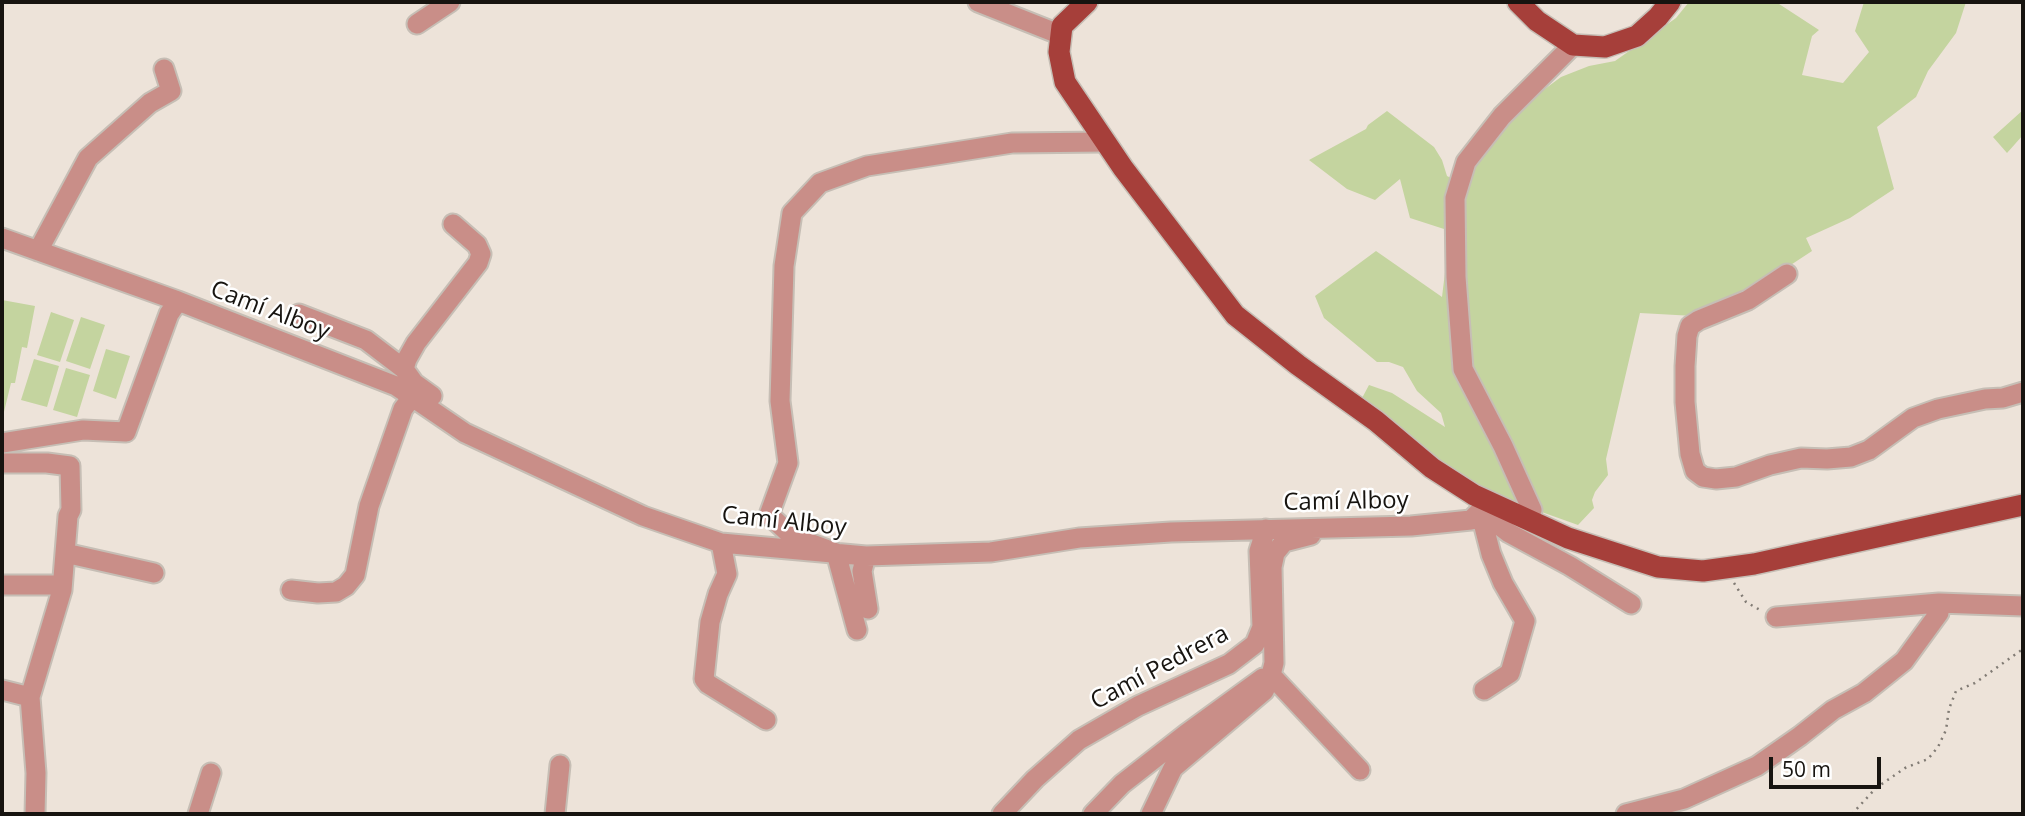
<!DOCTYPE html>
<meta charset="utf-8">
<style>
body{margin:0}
#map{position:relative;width:2025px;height:816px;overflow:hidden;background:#ede3d9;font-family:"Open Sans",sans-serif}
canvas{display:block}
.frame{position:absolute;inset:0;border:4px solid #171410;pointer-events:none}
.scale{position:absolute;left:1769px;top:757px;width:112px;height:32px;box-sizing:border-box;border:4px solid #171410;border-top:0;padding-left:9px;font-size:21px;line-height:24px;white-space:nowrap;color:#171410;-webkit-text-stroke:5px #fff;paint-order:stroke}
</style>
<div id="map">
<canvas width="2025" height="816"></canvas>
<div class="frame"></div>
<div class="scale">50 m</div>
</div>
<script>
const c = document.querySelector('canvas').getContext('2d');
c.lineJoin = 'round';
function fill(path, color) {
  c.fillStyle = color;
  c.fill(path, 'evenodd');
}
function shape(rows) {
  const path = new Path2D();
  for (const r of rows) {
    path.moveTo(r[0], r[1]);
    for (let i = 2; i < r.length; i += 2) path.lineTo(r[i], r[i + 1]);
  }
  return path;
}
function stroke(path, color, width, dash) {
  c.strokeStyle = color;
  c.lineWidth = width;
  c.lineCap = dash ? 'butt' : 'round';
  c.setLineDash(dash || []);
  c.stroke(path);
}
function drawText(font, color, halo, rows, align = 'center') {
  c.font = font + ' "Open Sans",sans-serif';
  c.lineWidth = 5;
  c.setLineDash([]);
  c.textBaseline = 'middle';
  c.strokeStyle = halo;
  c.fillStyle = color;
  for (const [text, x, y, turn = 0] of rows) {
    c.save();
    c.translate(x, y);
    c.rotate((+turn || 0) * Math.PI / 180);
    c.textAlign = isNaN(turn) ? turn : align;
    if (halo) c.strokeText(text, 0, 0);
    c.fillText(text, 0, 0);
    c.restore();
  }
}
const green = shape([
 [1689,2,1776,2,1819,30,1812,36,1802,75,1843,83,1869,52,1855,31,1864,2,1966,2,1956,33,1928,71,1916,97,1877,127,1894,189,1850,218,1806,238,1812,251,1742,297,1694,316,1640,313,1606,459,1608,475,1595,492,1592,500,1594,508,1578,525,1480,490,1361,400,1369,385,1392,393,1445,427,1441,413,1417,391,1403,367,1389,362,1377,362,1324,318,1315,296,1376,251,1442,297,1448,248,1444,229,1410,218,1400,179,1375,200,1347,189,1309,160,1366,129,1368,125,1387,111,1434,147,1442,160,1447,176,1465,185,1476,160,1494,136,1530,100,1561,77,1589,66,1615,61,1676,18],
 [2023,110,2023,135,2007,153,1993,137],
 [2,300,35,306,27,348,22,347,15,383,11,383,2,420],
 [51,312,74,320,60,362,37,355],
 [81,317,105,325,90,369,66,361],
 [106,349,130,356,116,399,93,391],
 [34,359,59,366,47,407,21,400],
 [66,368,90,375,77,417,53,410]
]);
const path = shape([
 [1734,583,1746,602,1760,610],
 [1852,814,1876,788,1905,768,1928,759,1938,747,1946,730,1949,709,1956,691,1975,683,2023,649]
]);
const minor = shape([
 [978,2,1061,35],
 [417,24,450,2],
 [2,238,178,301,396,386,465,433,643,516,721,543,866,556,991,552,1079,538,1171,532,1411,526,1471,520,1489,502],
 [38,251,88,158,150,103,171,91,164,69],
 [1787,274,1748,300,1699,320,1690,326,1687,336,1685,366,1685,402,1690,454,1695,471,1703,477,1716,479,1736,477,1770,465,1801,458,1827,459,1851,457,1869,450,1913,418,1938,409,1985,399,2003,398,2023,392],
 [299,314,366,340,404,369],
 [432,396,414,383,404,369,407,359,416,343,478,263,481,254,477,245,453,224],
 [2,443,83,430,126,432,169,314,178,301],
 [2,463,47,463,70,466,71,510,68,516,62,590,30,697,36,773,35,814],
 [1480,511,1491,554,1503,583,1525,621,1510,673,1484,690],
 [1480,511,1509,533,1570,566,1631,604],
 [1529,520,1532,510,1503,446,1463,369,1456,277,1455,198,1466,162,1502,116,1573,45],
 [721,543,727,574,718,594,710,622,704,679,708,684,766,720],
 [65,553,154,573],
 [866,556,862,571,868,609],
 [2,585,55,585,62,590],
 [291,590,318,593,336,592,346,586,355,575,369,506,403,409,412,397],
 [1776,617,1939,603,2023,606],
 [857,630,836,553,793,537,769,515,788,463,780,401,784,266,792,213,820,183,867,166,1012,143,1105,142],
 [1271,675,1360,770],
 [2,690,30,697],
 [198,814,211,773],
 [555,814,560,765],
 [1002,814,1035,779,1079,740,1138,706,1229,664,1255,644,1262,627,1259,551,1266,529],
 [1093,814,1122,784,1186,734,1263,678],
 [1151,814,1173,768,1264,691,1270,679,1274,663,1272,567,1275,553,1284,542,1311,535],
 [1626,814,1684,799,1757,766,1800,736,1833,710,1864,693,1904,661,1939,613,1939,603]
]);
const major = shape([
 [1087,2,1062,26,1059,52,1065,82,1123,168,1235,315,1298,365,1376,421,1432,468,1474,495,1568,538,1658,567,1703,571,1754,564,2023,505],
 [1518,2,1537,21,1573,45,1605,47,1637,36,1658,17,1670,2]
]);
const streetNames = [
 ["Camí Alboy",270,311,21],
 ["Camí Alboy",1346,502,-1],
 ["Camí Alboy",784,522,6],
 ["Camí Pedrera",1160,668,-28]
];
fill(green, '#c4d49f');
stroke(minor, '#c6beb5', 23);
stroke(major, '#c6beb5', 24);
stroke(path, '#817b74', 2.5, [2, 5]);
stroke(minor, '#c98e88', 19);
stroke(major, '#a63f3a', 21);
drawText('24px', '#171410', '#fff', streetNames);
</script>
